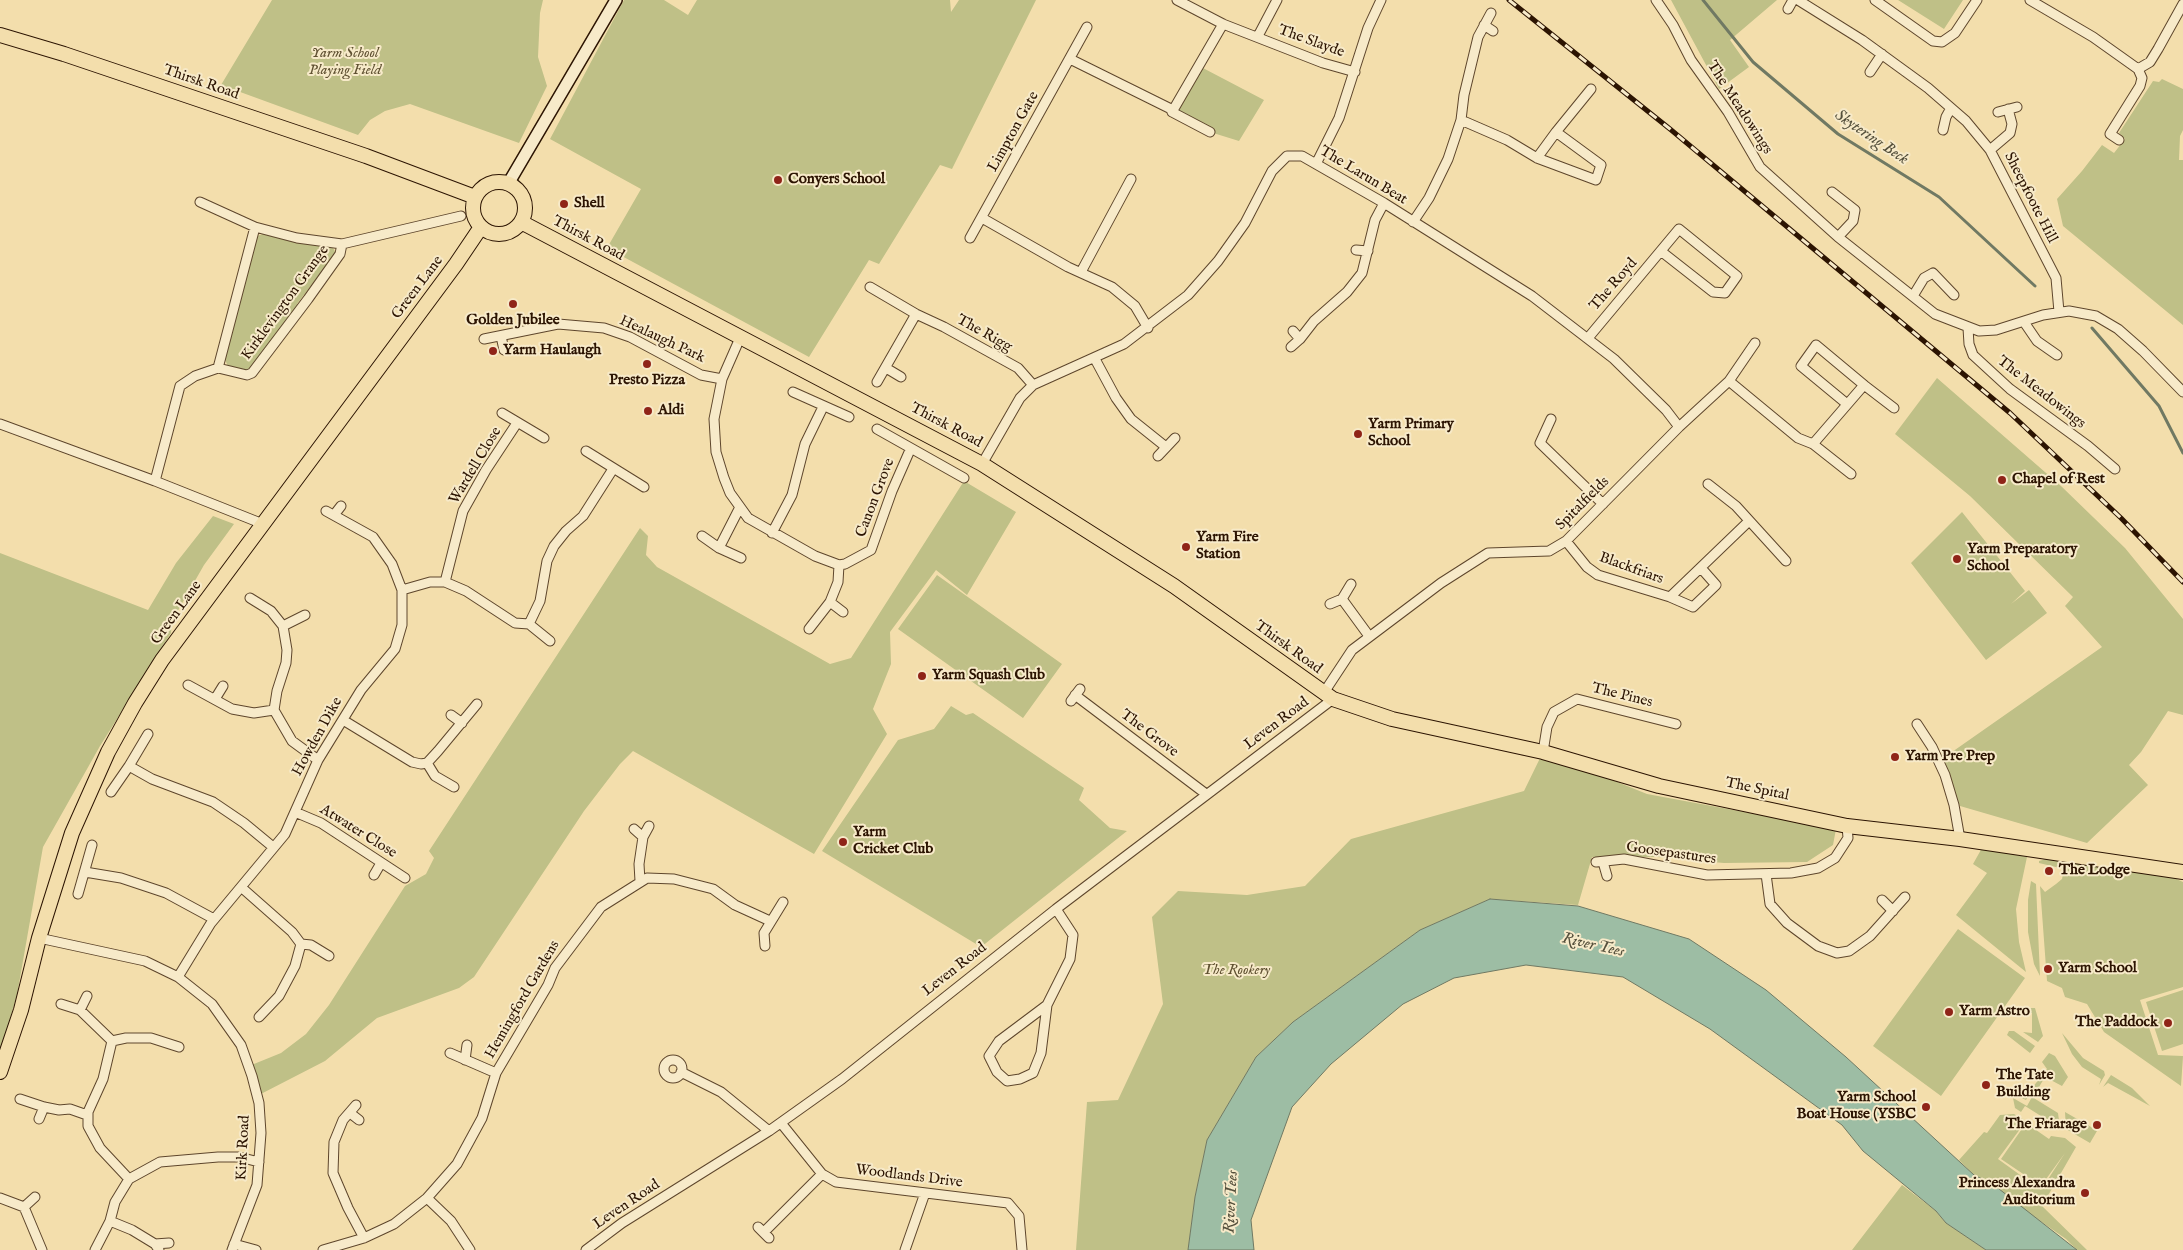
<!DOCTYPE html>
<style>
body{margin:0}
canvas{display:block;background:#f3deac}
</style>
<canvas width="2183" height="1250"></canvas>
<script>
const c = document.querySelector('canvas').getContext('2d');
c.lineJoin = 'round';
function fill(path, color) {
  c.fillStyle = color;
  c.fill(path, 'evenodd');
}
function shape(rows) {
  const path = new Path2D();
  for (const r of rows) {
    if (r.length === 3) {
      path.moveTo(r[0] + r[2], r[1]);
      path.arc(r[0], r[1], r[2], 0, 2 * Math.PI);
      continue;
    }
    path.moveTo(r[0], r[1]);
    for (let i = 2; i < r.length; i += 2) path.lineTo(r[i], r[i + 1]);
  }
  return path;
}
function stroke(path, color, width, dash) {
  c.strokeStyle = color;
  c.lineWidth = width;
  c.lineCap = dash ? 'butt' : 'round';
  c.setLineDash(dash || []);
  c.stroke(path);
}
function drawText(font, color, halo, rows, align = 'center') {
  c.font = font + ' "IM FELL English",serif';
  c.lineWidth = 4;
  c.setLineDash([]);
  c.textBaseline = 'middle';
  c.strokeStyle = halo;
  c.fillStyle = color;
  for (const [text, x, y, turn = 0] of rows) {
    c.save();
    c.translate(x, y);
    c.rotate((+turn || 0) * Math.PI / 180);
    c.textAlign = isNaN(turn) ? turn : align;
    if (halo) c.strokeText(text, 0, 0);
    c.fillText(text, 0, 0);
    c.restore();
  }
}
const green = shape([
 [272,0,543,0,540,13,538,57,547,86,519,143,410,104,385,111,370,120,358,135,221,85],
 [624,0,664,0,688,15,697,0,950,0,951,12,959,0,1036,0,952,169,940,165,879,264,869,260,809,357,607,248,641,189,550,139],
 [1671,0,1777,0,1730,40,1749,67,1719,89],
 [1898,0,1963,0,1944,29],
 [1201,67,1264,100,1239,141,1210,132,1172,112],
 [2162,79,2183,89,2183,130,2180,136,2179,160,2183,160,2183,325,2063,226,2057,199,2082,171,2102,145,2114,153,2125,139,2119,133,2153,81,2159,82],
 [266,233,329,246,333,248,336,253,317,281,313,283,297,304,297,308,280,332,276,333,252,368,246,371,228,366,224,358,257,236],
 [1937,378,2061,486,2125,548,2183,619,2183,715,2168,711,2141,752,2129,765,2148,785,2087,843,1960,806,1942,759,2102,647,2065,606,2073,597,1970,496,1895,434],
 [964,481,1016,512,967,595,936,570,890,632,891,664,873,709,887,734,814,854,633,751,620,764,584,811,474,977,459,988,377,1018,325,1061,257,1096,249,1066,281,1053,306,1034,329,1005,405,886,426,874,434,858,429,851,640,528,648,536,646,555,657,567,830,664,851,658],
 [1962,512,2025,591,2011,604,2029,590,2047,613,1986,660,1911,563],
 [213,516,234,524,204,565,172,621,171,633,100,746,43,847,17,995,0,1053,0,553,148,610,176,563],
 [937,575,1062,664,1023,718,898,629],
 [951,706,966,715,973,713,1084,788,1079,800,1110,828,1127,831,981,947,822,851,898,740,934,729],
 [1543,752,1647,794,1836,829,1833,845,1807,862,1724,863,1657,857,1592,857,1578,905,1490,899,1420,930,1293,1022,1256,1057,1207,1140,1195,1197,1188,1250,1076,1250,1087,1102,1118,1100,1163,1004,1152,917,1178,891,1247,895,1305,886,1351,839,1524,791],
 [1982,848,2027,857,2016,909,2019,942,2026,972,1956,915,1987,873,1973,864],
 [2046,859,2172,877,2183,882,2183,987,2140,1000,2158,1055,2183,1056,2181,1086,2104,1032,2087,1004,2065,997,2062,988,2047,981,2040,886,2045,892,2056,884,2062,879,2064,869,2039,863,2039,861],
 [2031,881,2036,884,2040,976,2034,964,2028,932,2028,900],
 [1958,929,2025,978,1941,1096,1873,1046],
 [2183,990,2183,1044,2162,1051,2146,1002],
 [2031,1008,2035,1008,2043,1036,2038,1042,2023,1032,2032,1033,2032,1013,2021,1013],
 [2009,1031,2014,1031,2035,1046,2030,1053,2007,1035],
 [2062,1033,2083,1058,2104,1071,2105,1075,2099,1085,2101,1079,2082,1067,2072,1054],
 [2049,1053,2055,1056,2068,1077,2062,1086,2045,1077,2036,1092,2032,1090,2026,1100,2016,1095,2018,1091,2025,1097,2047,1069,2042,1062],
 [2111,1075,2132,1088,2150,1106,2108,1083,2103,1087],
 [2032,1097,2058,1113,2060,1128,2025,1106,2021,1112,2015,1108,2013,1098,2027,1106],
 [2065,1112,2079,1120,2079,1125,2083,1127,2088,1125,2097,1131,2090,1143,2066,1129],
 [2014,1114,2026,1121,1998,1159,2041,1190,2065,1153,2041,1186,2001,1159,2026,1123,2049,1139,2051,1136,2065,1138,2076,1147,2042,1206,2087,1250,2077,1250,2066,1239,1974,1175,1959,1160,1984,1132,1987,1133,2000,1115],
 [1902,1185,1936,1211,1946,1223,1986,1250,1852,1250]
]);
const water = shape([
 [1490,899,1578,906,1689,939,1766,990,1846,1057,1974,1175,1994,1185,2077,1250,1986,1250,1946,1223,1936,1211,1863,1151,1842,1125,1710,1029,1623,977,1526,965,1454,978,1403,1004,1331,1064,1292,1107,1251,1220,1254,1250,1188,1250,1195,1197,1207,1140,1256,1057,1293,1022,1420,930,1490,899]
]);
const stream = shape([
 [1703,0,1753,62,1838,134,1939,197,2035,286],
 [2092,328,2159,406,2183,453]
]);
const minor = shape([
 [1177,0,1223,24,1323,63,1355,72],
 [1656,0,1673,25,1691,60,1728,112,1760,167,1838,237,1935,314,1979,331,1996,330,2043,315,2069,311,2096,316,2118,329,2143,351,2183,392],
 [1798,0,1862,40,1928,88,1966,121,1990,150,2056,278,2059,312],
 [1875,0,1933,41,1942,42,1955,33,1977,0],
 [2030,0,2093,37,2138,69],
 [1788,9,1793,0],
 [1484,25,1493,31],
 [1258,36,1277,0],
 [1070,59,1171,109,1172,112,1210,132],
 [1870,72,1882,54],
 [1172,112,1223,24],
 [1998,112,2017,107],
 [1461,120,1507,140,1537,158,1596,180,1601,165,1556,132,1537,158],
 [1943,130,1946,117,1951,108],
 [1556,132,1591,89],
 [2119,140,2110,134,2140,86,2142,78,2138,69,2150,62,2158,49,2183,4],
 [1990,150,2010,133,2012,124,2008,109],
 [1316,164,1339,118,1368,28,1381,0],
 [1832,192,1855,210,1853,221,1838,237],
 [200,202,255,227],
 [982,218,1068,267,1112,287,1135,306,1148,328],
 [1413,222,1429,198,1448,159,1461,120,1464,95,1478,37,1491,13],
 [970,238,1087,27],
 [342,244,461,216],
 [1356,250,1368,251],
 [1081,272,1131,179],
 [870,287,916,314,944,327,1018,368,1033,385],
 [1913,296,1924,278,1933,273,1954,295],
 [2024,322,2037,341,2057,355],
 [1968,328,1969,344,1973,355,2010,389,2088,446,2115,469],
 [1293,331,1300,339],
 [501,336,504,350],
 [740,338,722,379,714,419,716,452,724,478,730,493,748,518,815,556,839,565,845,564,871,550,892,491,910,450],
 [1588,338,1679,229,1737,276,1725,293,1713,292,1662,252],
 [484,339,558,324,604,328,630,337,701,375,722,379],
 [1291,347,1300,339,1314,321,1347,292,1362,273,1375,220,1384,203],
 [1095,359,1116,398,1131,419,1166,447],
 [886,368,901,377],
 [1729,381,1798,438,1813,444,1864,385,1816,345,1801,366,1847,404],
 [877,382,916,314],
 [1864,385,1894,408],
 [793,392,849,417],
 [502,413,544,438],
 [1551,419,1540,443,1603,504],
 [0,424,155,481,263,524],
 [877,429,964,478],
 [1813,444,1851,474],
 [586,451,644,487],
 [1158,456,1175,438],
 [982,464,1020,398,1033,385,1124,344,1188,295,1218,261,1245,223,1272,171,1287,156,1302,156,1384,203,1532,296,1614,359,1666,410,1679,427],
 [155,481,180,386,195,376,218,368,247,375,252,373,308,299,340,254,342,244,297,238,255,227,218,368],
 [1708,484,1736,506,1786,561],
 [334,515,341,506],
 [772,533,792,495,805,444,823,407],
 [702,536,719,548,741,558],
 [1566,541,1587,567,1598,575,1670,597,1693,607,1716,585,1701,568],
 [719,548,740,507],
 [445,582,463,511,486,470,517,423],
 [402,590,430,582,445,582,466,591,515,623,529,624,540,601,547,561,554,546,566,531,583,516,613,469],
 [1670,597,1749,521],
 [250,598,271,611,283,626,287,650,286,663,277,691,274,710,292,741,318,760],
 [1342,599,1369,636],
 [830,602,843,612],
 [1330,604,1342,599,1351,584],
 [529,624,550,641],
 [283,626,305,615],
 [809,629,830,602,838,582,839,565],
 [188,685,232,709,254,713,274,710],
 [1323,694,1352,650,1441,583,1488,553,1549,551,1566,541,1679,427,1729,381,1755,343],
 [1075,695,1206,794],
 [215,699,223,686],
 [1071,701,1080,689],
 [451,715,462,723],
 [343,720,412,762,421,764,427,763,438,751,477,704],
 [1917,724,1932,747,1945,775,1954,805,1960,839],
 [148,734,129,766,152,779,213,802,244,823,273,847],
 [1543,752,1547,727,1554,712,1577,699,1676,724],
 [427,763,435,776,454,787],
 [111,792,129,766],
 [295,812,321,823,405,878],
 [634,829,643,837,649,826],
 [1596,862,1624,859,1707,875,1791,873,1818,868,1835,858,1848,838,1847,826],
 [1603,862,1607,876],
 [85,872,121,878,166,893,214,919],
 [1766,874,1770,904,1787,923,1818,946,1837,953,1849,951,1870,936,1905,897],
 [374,875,381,863],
 [640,881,639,864,643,837],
 [241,887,292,932,301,944,295,966,279,996,259,1017],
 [78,894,92,845],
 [1882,900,1893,911],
 [39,938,145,961,178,977,212,1004,241,1045,252,1076,259,1103,261,1133,257,1185,232,1250],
 [301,944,311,945,329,956],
 [765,946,764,933,783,902],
 [178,977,211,923,285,834,318,760,361,690,395,649,402,625,402,590,392,564,373,537,326,511],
 [61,1004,80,1010,112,1041,103,1079,88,1112,88,1126,100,1148,129,1179],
 [1047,1005,999,1041,989,1056,997,1072,1007,1081,1020,1079,1033,1073,1041,1053,1047,1005,1070,959,1073,935,1056,909],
 [80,1010,87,996],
 [112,1041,126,1038,151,1038,179,1047],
 [450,1053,496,1073],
 [465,1060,467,1045],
 [673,1069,9],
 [681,1072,721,1092,769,1131],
 [20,1099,44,1107,59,1110,70,1109,87,1115],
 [356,1105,343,1120,334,1142,333,1173,348,1208,364,1238],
 [350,1113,359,1120],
 [39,1119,44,1107],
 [781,1123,822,1174,836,1182,1008,1203,1019,1216,1022,1250],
 [0,1198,24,1207,42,1250],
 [427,1198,451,1221,470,1250],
 [24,1207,35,1197],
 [110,1221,132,1230,155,1244],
 [758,1227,769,1238],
 [764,1232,822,1174],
 [234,1244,256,1250],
 [95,1250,110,1221,115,1202,129,1179,160,1162,218,1157,239,1157,259,1162],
 [159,1250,155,1244,169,1243],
 [323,1250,364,1238,394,1224,427,1198,457,1164,482,1118,496,1073,548,985,555,968,601,907,647,878,674,879,713,889,735,905,770,921],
 [586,1250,622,1223,769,1131,842,1079,1056,909,1333,699],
 [905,1250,925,1193]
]);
const secondary = shape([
 [508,184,616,0]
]);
const primary = shape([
 [0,35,64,54,366,156,475,197],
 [499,208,26],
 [521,222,982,464,1174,586,1333,699,1392,719,1543,752,1659,786,1847,826,1960,839,2183,872],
 [0,1072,21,1010,39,938,72,833,108,752,135,703,162,660,456,264,481,227]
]);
const rail = shape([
 [1509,0,1670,129,2010,413,2121,518,2183,582]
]);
const markers = [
 [778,180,5,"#8f2418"],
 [564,204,5,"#8f2418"],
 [513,304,5,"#8f2418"],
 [493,351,5,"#8f2418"],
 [647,364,5,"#8f2418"],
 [648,411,5,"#8f2418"],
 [1358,434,5,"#8f2418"],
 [2002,480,5,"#8f2418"],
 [1186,547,5,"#8f2418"],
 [1957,559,5,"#8f2418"],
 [922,676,5,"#8f2418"],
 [1895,757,5,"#8f2418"],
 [843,842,5,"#8f2418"],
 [2049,871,5,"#8f2418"],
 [2048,969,5,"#8f2418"],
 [1949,1012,5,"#8f2418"],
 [2168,1023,5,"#8f2418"],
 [1986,1085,5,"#8f2418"],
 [1926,1107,5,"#8f2418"],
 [2097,1125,5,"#8f2418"],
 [2085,1193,5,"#8f2418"]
];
const streetNames = [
 ["The Slayde",1311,42,20],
 ["Thirsk Road",201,83,19],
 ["The Meadowings",1739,108,57],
 ["Limpton Gate",1014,132,-61],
 ["The Larun Beat",1363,176,31],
 ["Sheepfoote Hill",2030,198,63],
 ["Thirsk Road",588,239,28],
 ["The Royd",1614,285,-49],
 ["Green Lane",418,288,-53],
 ["Kirklevington Grange",286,303,-54],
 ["The Rigg",984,334,29],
 ["Healaugh Park",662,340,25],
 ["The Meadowings",2041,393,38],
 ["Thirsk Road",946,426,28],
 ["Wardell Close",476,466,-59],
 ["Canon Grove",876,498,-69],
 ["Spitalfields",1583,504,-45],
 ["Blackfriars",1631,569,20],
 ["Green Lane",177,613,-54],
 ["Thirsk Road",1288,648,36],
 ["The Pines",1622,696,14],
 ["Leven Road",1277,724,-37],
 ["The Grove",1149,734,37],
 ["Howden Dike",318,737,-61],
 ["The Spital",1757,790,12],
 ["Atwater Close",358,832,32],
 ["Goosepastures",1671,854,8],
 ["Leven Road",955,970,-38],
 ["Hemingford Gardens",523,1000,-60],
 ["Kirk Road",244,1148,-87],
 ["Woodlands Drive",909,1177,7],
 ["Leven Road",627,1205,-34]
];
const parkNames = [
 ["Yarm School",345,54],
 ["Playing Field",345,71],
 ["The Rookery",1236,971]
];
const poiNames = [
 ["Conyers School",788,180],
 ["Shell",574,204],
 ["Golden Jubilee",513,321,"center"],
 ["Yarm Haulaugh",503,351],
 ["Presto Pizza",647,381,"center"],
 ["Aldi",658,411],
 ["Yarm Primary",1368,425],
 ["School",1368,442],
 ["Chapel of Rest",2012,480],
 ["Yarm Fire",1196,538],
 ["Station",1196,555],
 ["Yarm Preparatory",1967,550],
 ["School",1967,567],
 ["Yarm Squash Club",932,676],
 ["Yarm Pre Prep",1905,757],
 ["Yarm",853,833],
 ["Cricket Club",853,850],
 ["The Lodge",2059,871],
 ["Yarm School",2058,969],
 ["Yarm Astro",1959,1012],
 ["The Paddock",2158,1023,"right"],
 ["The Tate",1996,1076],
 ["Building",1996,1093],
 ["Yarm School",1916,1098,"right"],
 ["Boat House (YSBC",1916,1115,"right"],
 ["The Friarage",2087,1125,"right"],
 ["Princess Alexandra",2075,1184,"right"],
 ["Auditorium",2075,1201,"right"]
];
const waterNames = [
 ["Skytering Beck",1871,138,34],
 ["River Tees",1593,946,13],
 ["River Tees",1232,1202,-87]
];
fill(green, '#bfc087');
fill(water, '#9dbda4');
stroke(water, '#707963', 1);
stroke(stream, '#707963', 3);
stroke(minor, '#5e462c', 11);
stroke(secondary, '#2c1402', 14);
stroke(primary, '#2c1402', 16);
stroke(minor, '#f7eac9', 9);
stroke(secondary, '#f7eac9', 11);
stroke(primary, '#f3deac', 14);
stroke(rail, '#2c1402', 5);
stroke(rail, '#f7eac9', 3, [9]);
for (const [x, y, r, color] of markers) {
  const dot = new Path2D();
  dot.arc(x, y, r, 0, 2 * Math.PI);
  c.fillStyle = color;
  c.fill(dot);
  stroke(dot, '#f7eac9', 2);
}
drawText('15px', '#2c1402', '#f7eac9', streetNames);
drawText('italic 15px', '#5f5031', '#f7eac9', parkNames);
drawText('bold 15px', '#2c1402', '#f7eac9', poiNames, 'left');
drawText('italic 16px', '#544f3b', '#f7eac9', waterNames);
</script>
